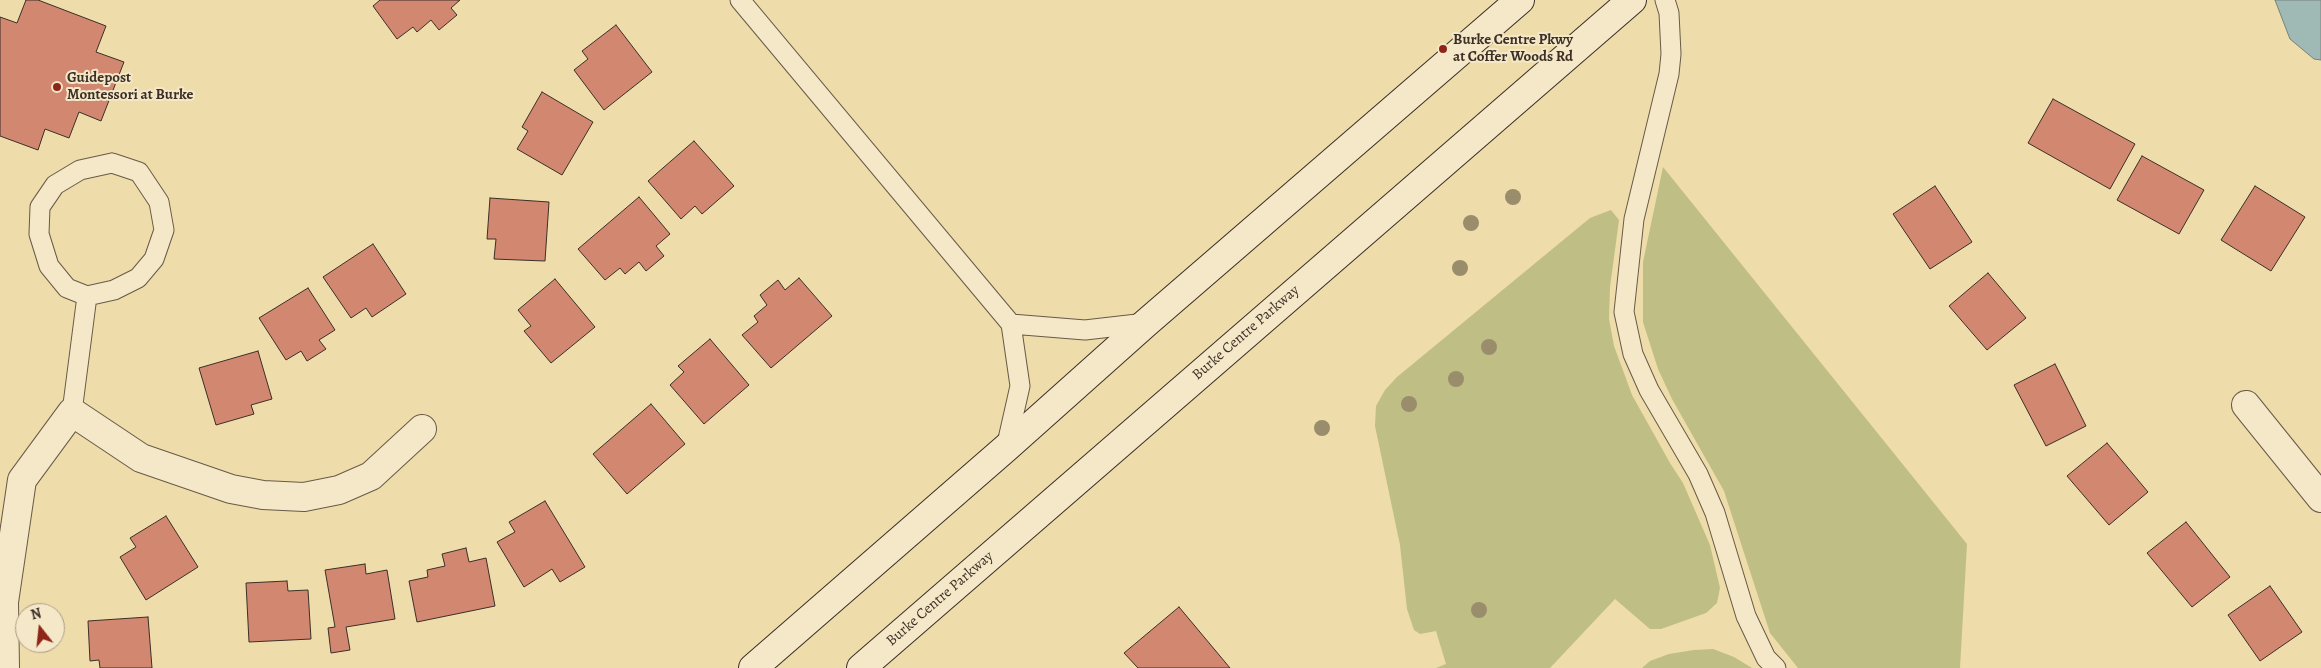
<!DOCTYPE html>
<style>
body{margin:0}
#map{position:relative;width:2321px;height:668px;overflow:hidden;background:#eedcab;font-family:Alegreya,serif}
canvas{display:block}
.north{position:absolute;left:15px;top:603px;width:50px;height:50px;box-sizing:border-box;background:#f4e8c8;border:1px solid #aa9e87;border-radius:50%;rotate:344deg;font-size:14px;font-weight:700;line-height:20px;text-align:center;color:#3b2f26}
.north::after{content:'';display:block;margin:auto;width:18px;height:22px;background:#8f2418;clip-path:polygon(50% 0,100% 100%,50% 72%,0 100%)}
</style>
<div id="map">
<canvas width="2321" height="668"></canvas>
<div class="north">N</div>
</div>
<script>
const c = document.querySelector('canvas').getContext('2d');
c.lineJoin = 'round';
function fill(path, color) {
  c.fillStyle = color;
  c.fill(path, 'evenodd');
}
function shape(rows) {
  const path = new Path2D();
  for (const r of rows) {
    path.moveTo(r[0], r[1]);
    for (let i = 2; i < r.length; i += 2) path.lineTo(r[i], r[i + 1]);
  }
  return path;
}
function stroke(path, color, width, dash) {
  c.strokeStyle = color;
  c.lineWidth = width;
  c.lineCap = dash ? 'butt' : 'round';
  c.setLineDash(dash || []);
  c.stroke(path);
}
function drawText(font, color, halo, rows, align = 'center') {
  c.font = font + ' Alegreya,serif';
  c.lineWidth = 4;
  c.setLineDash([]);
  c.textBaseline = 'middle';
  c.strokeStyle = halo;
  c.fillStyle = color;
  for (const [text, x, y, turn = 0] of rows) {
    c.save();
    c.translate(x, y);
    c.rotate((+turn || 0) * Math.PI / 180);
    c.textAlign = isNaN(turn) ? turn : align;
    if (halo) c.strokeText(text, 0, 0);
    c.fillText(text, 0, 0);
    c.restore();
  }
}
const green = shape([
 [1663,167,1967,544,1960,668,1798,668,1770,633,1724,491,1672,399,1658,369,1643,322,1643,262],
 [1611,210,1619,220,1610,287,1609,319,1614,346,1632,395,1670,463,1683,483,1710,545,1720,588,1717,603,1706,613,1661,629,1650,629,1615,599,1550,668,1436,668,1446,664,1436,631,1420,634,1414,630,1407,609,1400,545,1375,426,1376,406,1385,390,1397,377,1590,218],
 [1713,649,1734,657,1752,668,1642,668,1650,661,1669,654,1694,650]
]);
const water = shape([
 [2275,0,2321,0,2321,60,2314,59,2290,39,2275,0]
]);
const building = shape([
 [26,0,38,0,106,26,96,52,124,62,101,121,79,112,69,138,45,129,38,150,0,136,0,17,17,23,26,0],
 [380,0,460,0,451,8,457,15,439,30,431,20,417,32,413,27,397,39,373,6,380,0],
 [616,25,652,72,604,110,574,70,588,59,582,51,616,25],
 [542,92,593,122,562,175,517,149,528,131,522,127,542,92],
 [2053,99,2135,144,2110,189,2028,143,2053,99],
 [694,141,734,186,702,214,695,206,681,219,648,181,694,141],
 [2142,156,2204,190,2179,234,2117,200,2142,156],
 [1935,186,1972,242,1930,269,1893,214,1935,186],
 [2255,186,2305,217,2271,271,2221,240,2255,186],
 [639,197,670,234,656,246,664,256,646,271,639,262,625,274,620,268,605,280,578,249,639,197],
 [490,198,549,202,545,261,494,259,496,239,487,239,490,198],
 [373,244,406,294,372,317,366,308,351,318,323,277,373,244],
 [1988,273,2026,318,1987,350,1949,306,1988,273],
 [799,278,832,316,771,368,742,335,758,322,754,316,767,305,760,295,778,280,785,290,799,278],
 [555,279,595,327,551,363,524,331,531,326,518,310,555,279],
 [308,288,335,330,319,340,326,349,307,361,301,351,286,360,259,318,308,288],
 [710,339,749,385,704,424,670,385,684,372,678,366,710,339],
 [258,351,272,399,251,405,254,414,216,425,199,368,258,351],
 [2055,364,2086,426,2046,446,2014,385,2055,364],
 [651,404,685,444,627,494,593,454,651,404],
 [2107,443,2148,492,2109,525,2067,476,2107,443],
 [545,501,585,567,560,582,552,569,524,587,497,542,515,532,509,522,545,501],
 [166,516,198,567,146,600,120,557,136,547,130,538,166,516],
 [2186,522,2230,577,2192,607,2147,553,2186,522],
 [466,548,469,562,486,558,495,606,417,622,409,581,428,577,427,570,445,566,442,554,466,548],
 [365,564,366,574,387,570,395,619,346,627,350,650,331,653,328,628,335,627,325,570,365,564],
 [287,581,288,591,308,590,311,639,249,642,246,583,287,581],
 [2270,586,2302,632,2260,661,2228,615,2270,586],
 [1179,607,1230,668,1138,668,1124,653,1179,607],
 [148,617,152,668,100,668,99,660,90,661,88,621,148,617]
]);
const lane = shape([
 [740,0,1011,324,1020,386,1006,448],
 [1665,0,1669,13,1671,54,1669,74,1634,219,1624,312,1633,354,1649,390,1698,474,1715,513,1746,616,1766,658,1776,668],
 [112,163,139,172,159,202,164,230,154,259,138,278,114,290,87,296,67,288,49,266,39,234,40,207,55,185,80,170,112,163],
 [1011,324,1085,330,1146,323],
 [72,412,87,296]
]);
const street = shape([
 [2246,405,2321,498],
 [5,668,4,602,22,480,72,412,141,458,231,489,263,495,304,497,339,490,371,476,422,429]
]);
const secondary = shape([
 [753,668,1006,448,1146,323,1520,0],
 [861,668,1632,0]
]);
const trees = [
 [1513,197],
 [1471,223],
 [1460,268],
 [1489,347],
 [1456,379],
 [1409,404],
 [1322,428],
 [1479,610]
];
const markers = [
 [1443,49,5,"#8f2418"],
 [57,87,5,"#8f2418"]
];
const poiNames = [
 ["Burke Centre Pkwy",1453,40],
 ["at Coffer Woods Rd",1453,57],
 ["Guidepost",67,78],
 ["Montessori at Burke",67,95]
];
const streetNames = [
 ["Burke Centre Parkway",1246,333,-41],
 ["Burke Centre Parkway",940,599,-41]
];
fill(green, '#bfbe84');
fill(water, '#9fb9b5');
stroke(water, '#77827c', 1);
fill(building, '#d28771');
stroke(building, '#3b2f26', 1);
stroke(lane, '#685a47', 21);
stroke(street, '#685a47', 30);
stroke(secondary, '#3b2f26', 30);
stroke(lane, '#f4e8c8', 19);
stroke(street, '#f4e8c8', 28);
stroke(secondary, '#f4e8c8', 28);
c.fillStyle = '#9a8d6c';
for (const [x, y] of trees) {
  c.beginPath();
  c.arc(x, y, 8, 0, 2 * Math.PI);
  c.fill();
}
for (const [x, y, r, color] of markers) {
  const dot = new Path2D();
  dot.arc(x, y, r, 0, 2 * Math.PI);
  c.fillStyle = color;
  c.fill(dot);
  stroke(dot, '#f4e8c8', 2);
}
drawText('bold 15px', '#3b2f26', '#f4e8c8', poiNames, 'left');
drawText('15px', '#3b2f26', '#f4e8c8', streetNames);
</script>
